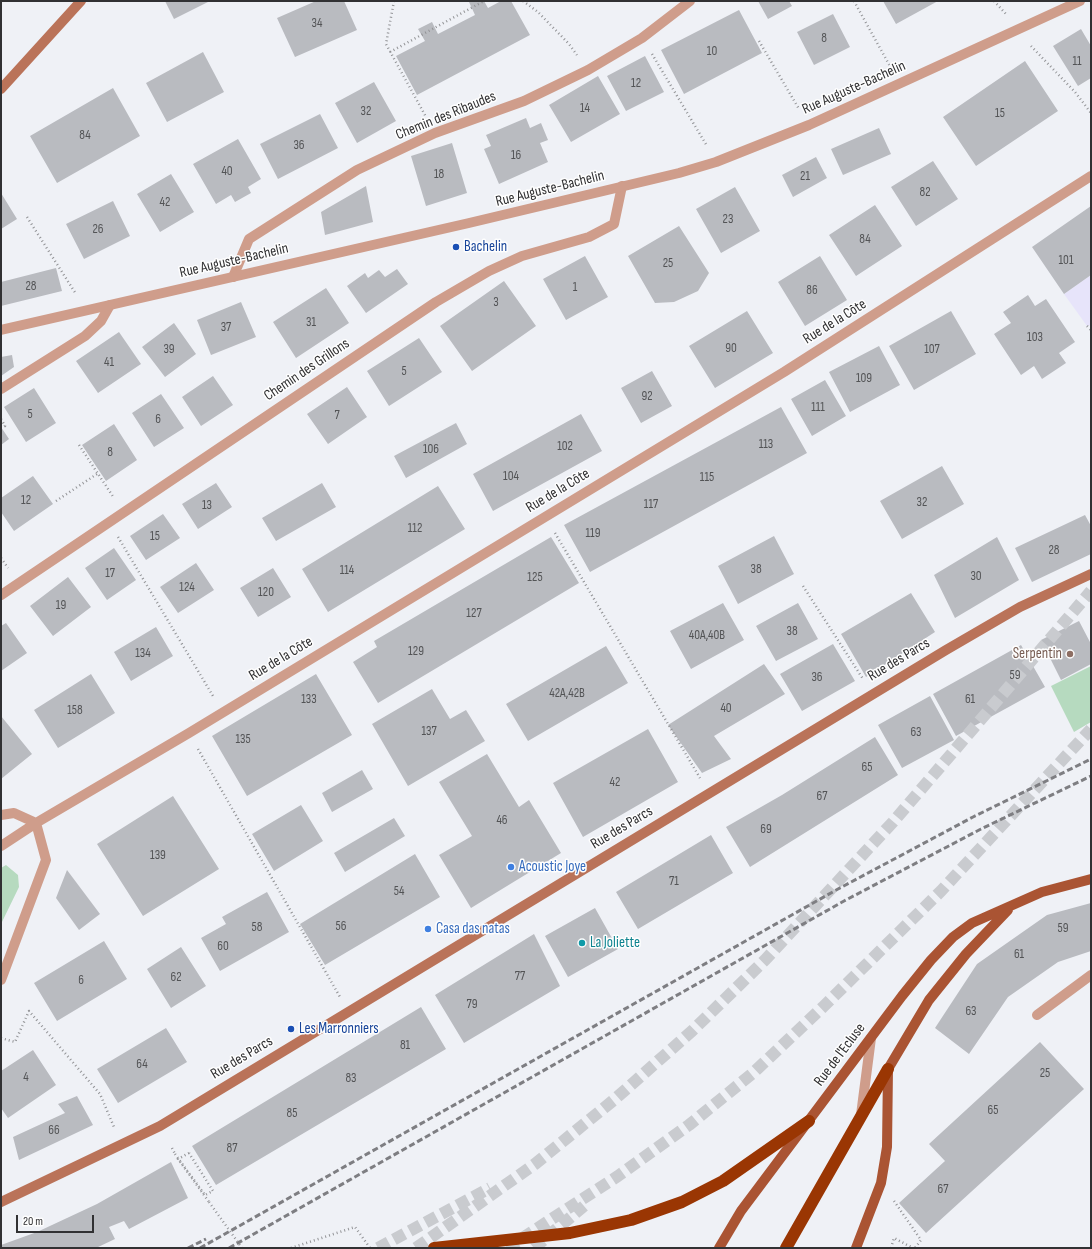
<!DOCTYPE html>
<meta charset="utf-8">
<style>
body{margin:0}
#map{position:relative;width:1092px;height:1249px;overflow:hidden;background:#eff1f6;font-family:"Sofia Sans Condensed",sans-serif}
canvas{display:block}
.frame{position:absolute;inset:0;border:2px solid #313133;pointer-events:none}
.scale{position:absolute;left:16px;top:1215px;width:78px;height:18px;box-sizing:border-box;border:2px solid #313133;border-top:0;padding-left:5px;font-size:12px;line-height:14px;white-space:nowrap;color:#313133;-webkit-text-stroke:3px #fefefe;paint-order:stroke}
</style>
<div id="map">
<canvas width="1092" height="1249"></canvas>
<div class="frame"></div>
<div class="scale">20 m</div>
</div>
<script>
const c = document.querySelector('canvas').getContext('2d');
c.lineJoin = 'round';
function fill(path, color) {
  c.fillStyle = color;
  c.fill(path, 'evenodd');
}
function shape(rows) {
  const path = new Path2D();
  for (const r of rows) {
    path.moveTo(r[0], r[1]);
    for (let i = 2; i < r.length; i += 2) path.lineTo(r[i], r[i + 1]);
  }
  return path;
}
function stroke(path, color, width, dash) {
  c.strokeStyle = color;
  c.lineWidth = width;
  c.lineCap = dash ? 'butt' : 'round';
  c.setLineDash(dash || []);
  c.stroke(path);
}
function drawText(font, color, halo, rows, align = 'center') {
  c.font = font + ' "Sofia Sans Condensed",sans-serif';
  c.lineWidth = 3;
  c.setLineDash([]);
  c.textBaseline = 'middle';
  c.strokeStyle = halo;
  c.fillStyle = color;
  for (const [text, x, y, turn = 0] of rows) {
    c.save();
    c.translate(x, y);
    c.rotate((+turn || 0) * Math.PI / 180);
    c.textAlign = isNaN(turn) ? turn : align;
    if (halo) c.strokeText(text, 0, 0);
    c.fillText(text, 0, 0);
    c.restore();
  }
}
const education = shape([
 [1091,275,1091,325,1087,326,1064,294]
]);
const green = shape([
 [1091,666,1091,722,1074,732,1051,686],
 [6,865,18,875,19,887,1,924,1,868]
]);
const building = shape([
 [165,1,210,1,174,19],
 [316,1,344,1,357,30,295,57,277,18],
 [470,1,484,1,488,8,501,1,511,1,530,35,417,95,396,56,425,41,418,29,432,22,438,34,475,15,469,2],
 [758,1,789,1,792,6,768,19],
 [883,1,938,1,896,24],
 [739,10,762,53,684,94,661,50],
 [833,14,850,47,814,65,797,32],
 [1081,29,1091,46,1091,78,1078,86,1053,46],
 [203,52,224,92,167,122,146,83],
 [645,56,664,92,626,111,607,76],
 [1025,61,1058,111,976,166,943,117],
 [598,76,620,114,571,142,549,105],
 [374,82,396,121,357,143,335,103],
 [113,88,140,136,57,183,30,136],
 [320,114,338,148,278,179,260,144],
 [526,118,530,128,541,123,548,140,540,143,548,162,499,184,484,149,491,146,486,135],
 [879,128,891,154,843,175,831,149],
 [238,139,261,179,248,187,251,193,235,202,231,195,216,204,193,164],
 [452,143,467,193,426,206,411,156],
 [816,157,827,178,793,197,782,175],
 [933,161,958,199,916,226,891,187],
 [171,174,194,212,160,232,137,194],
 [366,186,373,222,325,235,321,212],
 [735,187,760,231,721,253,696,209],
 [1,193,17,219,1,229],
 [113,201,130,236,84,259,66,224],
 [875,205,902,246,856,276,829,235],
 [1091,206,1091,275,1064,294,1032,247],
 [679,226,709,273,698,291,674,302,655,303,628,256],
 [585,256,608,297,566,320,543,279],
 [820,256,847,300,805,326,778,282],
 [56,268,62,291,1,306,1,282],
 [397,269,408,284,366,313,347,286,365,273,368,278,379,270,385,277],
 [504,281,536,326,472,371,440,326],
 [326,288,349,323,296,358,273,322],
 [1028,295,1035,306,1046,299,1075,342,1059,353,1066,363,1042,379,1034,366,1021,375,994,334,1011,323,1003,312],
 [241,302,256,337,211,355,197,320],
 [747,311,773,353,715,388,689,346],
 [951,311,976,354,914,390,889,346],
 [174,323,196,354,165,377,142,347],
 [119,332,141,364,98,393,76,361],
 [419,338,442,372,389,406,367,371],
 [879,346,900,385,850,412,829,372],
 [12,355,14,367,1,376,1,357],
 [652,371,672,406,641,423,621,388],
 [213,376,233,405,201,426,182,397],
 [825,380,846,416,812,436,791,399],
 [347,387,367,417,328,444,307,414],
 [34,388,56,423,26,442,4,407],
 [161,394,184,428,154,447,132,413],
 [781,407,807,453,590,572,564,525],
 [581,414,602,451,493,511,473,474],
 [456,423,467,444,406,478,394,456],
 [114,424,137,460,106,481,82,445],
 [1,427,9,439,1,445],
 [942,466,964,504,902,539,880,501],
 [33,476,53,504,14,531,1,512,1,498],
 [216,483,232,507,198,529,182,504],
 [322,483,336,507,276,541,262,518],
 [438,486,465,529,328,612,302,569],
 [163,514,180,538,146,560,130,536],
 [1085,515,1091,526,1091,554,1032,582,1015,548],
 [774,536,794,574,738,604,718,566],
 [551,537,579,583,378,703,353,662,377,647,374,641],
 [997,537,1019,580,955,618,934,575],
 [114,548,136,580,107,600,85,568],
 [196,563,214,590,178,613,160,587],
 [273,568,291,597,258,617,240,588],
 [68,577,91,607,53,636,30,606],
 [911,593,935,632,866,677,841,634],
 [723,603,744,640,691,669,670,631],
 [798,603,818,639,776,661,756,626],
 [1079,621,1091,644,1091,664,1061,680,1041,640],
 [6,623,27,653,1,671,1,626],
 [156,627,173,656,131,681,114,652],
 [833,644,855,681,802,711,780,674],
 [1021,645,1045,687,956,736,933,694],
 [606,646,628,683,528,741,506,704],
 [764,664,785,694,714,736,731,759,702,773,668,725],
 [91,674,115,713,58,748,34,710],
 [316,674,352,735,247,796,212,736],
 [432,689,450,719,466,710,485,741,408,786,372,724],
 [930,696,954,740,902,768,878,725],
 [1,716,32,754,1,779],
 [648,729,678,782,583,837,553,783],
 [875,737,898,775,750,867,726,827,782,795],
 [487,754,519,807,529,800,561,853,471,908,439,855,472,836,439,782],
 [362,770,373,789,332,812,322,793],
 [173,796,219,869,143,916,97,844],
 [301,805,323,841,274,871,252,834],
 [394,818,405,836,345,872,334,853],
 [711,835,733,873,638,929,616,892],
 [415,854,440,897,325,965,300,924],
 [67,870,100,914,79,930,56,898],
 [267,892,289,932,220,971,201,938,226,924,222,917],
 [1091,903,1091,951,1058,962,1008,997,969,1054,935,1028,977,964,1047,915],
 [595,908,618,949,568,977,545,936],
 [534,934,560,986,464,1043,435,995],
 [104,941,127,979,57,1021,34,983],
 [181,947,206,986,171,1008,147,969],
 [421,1007,446,1049,216,1185,192,1146],
 [166,1028,187,1062,118,1103,97,1069],
 [1040,1042,1084,1089,926,1233,899,1203,945,1161,929,1144],
 [33,1050,56,1085,8,1118,1,1108,1,1071],
 [77,1096,93,1125,19,1160,13,1137,65,1113,58,1104],
 [171,1162,188,1198,129,1229,124,1221,109,1227,115,1239,96,1248,1,1248,1,1245,37,1232,97,1204]
]);
const motorwayTunnel = shape([
 [378,1248,490,1188],
 [416,1248,535,1164,615,1099,692,1031,765,960,893,822,1091,591],
 [507,1248,618,1176,689,1125,753,1073,824,1006,941,891,1091,729],
 [534,1248,584,1206]
]);
const path = shape([
 [394,1,386,44,426,117],
 [523,1,538,12,569,44,577,55],
 [854,1,891,68],
 [994,1,1006,14],
 [759,41,799,109],
 [1031,46,1075,92,1091,113],
 [390,52,484,1],
 [652,54,707,146],
 [27,217,76,294],
 [1087,326,1091,330],
 [1,419,5,426,2,428],
 [79,445,114,498],
 [56,501,97,474],
 [555,533,700,778],
 [118,537,213,696],
 [1,558,8,568],
 [803,586,863,679],
 [198,749,340,997],
 [1,1038,15,1042,29,1011,100,1094,114,1127],
 [172,1148,175,1154],
 [189,1153,178,1159,209,1202],
 [894,1201,921,1240,915,1248],
 [291,1248,355,1227,370,1248],
 [891,1248,894,1238,913,1248]
]);
const service = shape([
 [861,1115,871,1038]
]);
const minor = shape([
 [233,277,249,239,357,170,435,133,524,101,588,70,642,38,690,1],
 [1,389,85,336,101,321,110,305],
 [1,595,436,302,489,271,522,256,589,237,614,224,622,186],
 [1,815,14,813,36,823],
 [1,846,36,823,189,733,784,372,1091,176],
 [1,980,46,860,36,823],
 [1037,1015,1091,975]
]);
const tertiary = shape([
 [1,330,469,223,679,173,716,162,809,125,1080,1]
]);
const secondary = shape([
 [1,89,81,1],
 [1,1202,160,1126,946,650,1020,607,1091,574]
]);
const primary = shape([
 [719,1248,741,1211,902,996,931,960,953,937,972,923,1042,892,1091,879],
 [856,1248,881,1183,887,1147,888,1069,929,1000,966,954,1008,910]
]);
const motorway = shape([
 [434,1248,570,1233,631,1220,682,1202,723,1181,809,1121],
 [786,1248,888,1069]
]);
const rail = shape([
 [188,1248,206,1239],
 [200,1248,838,889,973,817,1091,759],
 [229,1248,844,901,981,829,1091,776]
]);
const pathBridge = shape([
 [175,1154,205,1195,213,1191,189,1153],
 [209,1202,242,1248]
]);
const markers = [
 [456,247,4,"#1a4fb4"],
 [1070,654,4,"#8d6e63"],
 [511,867,4,"#3f7fe0"],
 [428,929,4,"#3f7fe0"],
 [582,943,4,"#0f9aa8"],
 [291,1029,4,"#1a4fb4"]
];
const numberNames = [
 ["34",317,24],
 ["8",824,39],
 ["10",712,52],
 ["11",1077,62],
 ["12",636,84],
 ["14",585,109],
 ["32",366,112],
 ["15",1000,114],
 ["84",85,136],
 ["36",299,146],
 ["16",516,156],
 ["40",227,172],
 ["18",439,175],
 ["21",805,177],
 ["82",925,193],
 ["42",165,203],
 ["23",728,220],
 ["26",98,230],
 ["84",865,240],
 ["101",1066,261],
 ["25",668,264],
 ["28",31,287],
 ["1",575,288],
 ["86",812,291],
 ["3",496,303],
 ["31",311,323],
 ["37",226,328],
 ["103",1035,338],
 ["90",731,349],
 ["39",169,350],
 ["107",932,350],
 ["41",109,363],
 ["5",404,372],
 ["109",864,379],
 ["92",647,397],
 ["111",818,408],
 ["5",30,415],
 ["7",337,416],
 ["6",158,420],
 ["113",766,445],
 ["102",565,447],
 ["106",431,450],
 ["8",110,453],
 ["104",511,477],
 ["115",707,478],
 ["12",26,501],
 ["32",922,503],
 ["117",651,505],
 ["13",207,506],
 ["112",415,529],
 ["119",593,534],
 ["15",155,537],
 ["28",1054,551],
 ["38",756,570],
 ["114",347,571],
 ["17",110,574],
 ["30",976,577],
 ["125",535,578],
 ["124",187,588],
 ["120",266,593],
 ["19",61,606],
 ["127",474,614],
 ["38",792,632],
 ["40A,40B",707,636],
 ["129",416,652],
 ["134",143,654],
 ["59",1015,676],
 ["36",817,678],
 ["42A,42B",567,694],
 ["133",309,700],
 ["61",970,700],
 ["40",726,709],
 ["158",75,711],
 ["137",429,732],
 ["63",916,733],
 ["135",243,740],
 ["65",867,768],
 ["42",615,783],
 ["67",822,797],
 ["46",502,821],
 ["69",766,830],
 ["139",158,856],
 ["71",674,882],
 ["54",399,892],
 ["56",341,927],
 ["58",257,928],
 ["59",1063,929],
 ["60",223,947],
 ["61",1019,955],
 ["77",520,977],
 ["62",176,978],
 ["6",81,981],
 ["79",472,1005],
 ["63",971,1012],
 ["81",405,1046],
 ["64",142,1065],
 ["25",1045,1074],
 ["4",26,1078],
 ["83",351,1079],
 ["65",993,1111],
 ["85",292,1114],
 ["66",54,1131],
 ["87",232,1149],
 ["67",943,1190]
];
const streetNames = [
 ["Rue Auguste-Bachelin",854,88,-24],
 ["Chemin des Ribaudes",446,116,-22],
 ["Rue Auguste-Bachelin",550,189,-14],
 ["Rue Auguste-Bachelin",234,261,-13],
 ["Rue de la Côte",835,322,-32],
 ["Chemin des Grillons",307,370,-34],
 ["Rue de la Côte",558,491,-31],
 ["Rue de la Côte",281,659,-31],
 ["Rue des Parcs",899,660,-31],
 ["Rue des Parcs",622,828,-31],
 ["Rue de l'Ecluse",840,1055,-53],
 ["Rue des Parcs",242,1058,-31]
];
const transitNames = [
 ["Bachelin",464,247],
 ["Les Marronniers",299,1029]
];
const educationNames = [
 ["Serpentin",1062,654]
];
const shopNames = [
 ["Acoustic Joye",519,867],
 ["Casa das natas",436,929]
];
const cultureNames = [
 ["La Joliette",590,943]
];
fill(education, '#e7e4fa');
fill(green, '#b6dabf');
fill(building, '#b9bbc0');
stroke(motorwayTunnel, '#c9cbcf', 12, [12, 6]);
stroke(path, '#929396', 2.5, [1, 3]);
stroke(service, '#cf9d8b', 10);
stroke(minor, '#cf9d8b', 10);
stroke(tertiary, '#cf9d8b', 10);
stroke(secondary, '#ba7359', 10);
stroke(primary, '#aa5433', 10);
stroke(motorway, '#9a3603', 12);
stroke(rail, '#7e7e82', 3, [6, 3]);
stroke(pathBridge, '#929396', 2.5, [1, 3]);
for (const [x, y, r, color] of markers) {
  const dot = new Path2D();
  dot.arc(x, y, r, 0, 2 * Math.PI);
  c.fillStyle = color;
  c.fill(dot);
  stroke(dot, '#fefefe', 1.5);
}
drawText('13px', '#535456', null, numberNames);
drawText('15px', '#313133', '#fefefe', streetNames);
drawText('15px', '#164399', '#fefefe', transitNames, 'left');
drawText('15px', '#785e54', '#fefefe', educationNames, 'right');
drawText('15px', '#366cbe', '#fefefe', shopNames, 'left');
drawText('15px', '#0d838f', '#fefefe', cultureNames, 'left');
</script>
